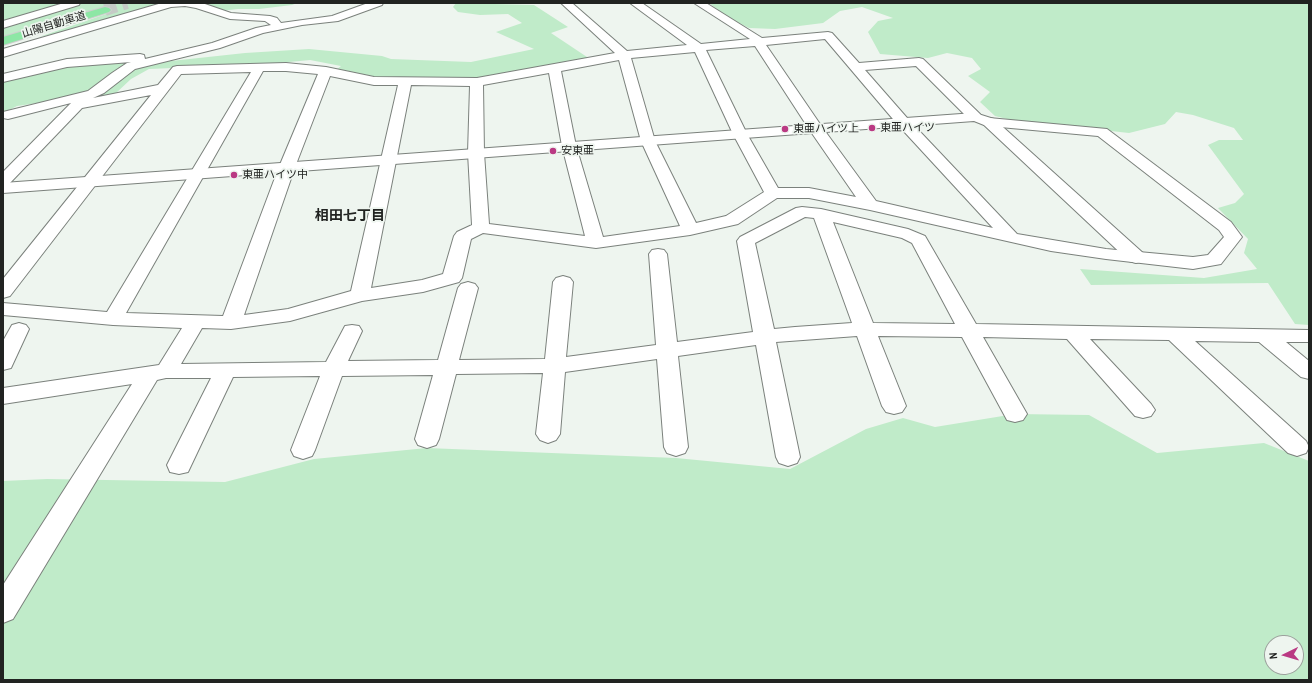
<!DOCTYPE html>
<meta charset="utf-8">
<style>
body{margin:0}
#map{position:relative;width:1312px;height:683px;overflow:hidden;background:#eef5ef;font-family:"Archivo Narrow",sans-serif}
canvas{display:block}
.frame{position:absolute;inset:0;border:4px solid #212321;pointer-events:none}
.north{position:absolute;left:1264px;top:635px;width:40px;height:40px;box-sizing:border-box;background:#eef5ef;border:1px solid #9ca19d;border-radius:50%;rotate:265deg;font-size:11px;font-weight:700;line-height:16px;text-align:center;color:#212321}
.north::after{content:'';display:block;margin:auto;width:14px;height:18px;background:#ba3983;clip-path:polygon(50% 0,100% 100%,50% 72%,0 100%)}
</style>
<div id="map">
<canvas width="1312" height="683"></canvas>
<div class="frame"></div>
<div class="north">N</div>
</div>
<script>
const c = document.querySelector('canvas').getContext('2d');
c.lineJoin = 'round';
function fill(path, color) {
  c.fillStyle = color;
  c.fill(path, 'evenodd');
}
function shape(rows) {
  const path = new Path2D();
  for (const r of rows) {
    path.moveTo(r[0], r[1]);
    for (let i = 2; i < r.length; i += 2) path.lineTo(r[i], r[i + 1]);
  }
  return path;
}
function stroke(path, color, width, dash) {
  c.strokeStyle = color;
  c.lineWidth = width;
  c.lineCap = dash ? 'butt' : 'round';
  c.setLineDash(dash || []);
  c.stroke(path);
}
function drawText(font, color, halo, rows, align = 'center') {
  c.font = font + ' "Archivo Narrow","Noto Sans JP",sans-serif';
  c.lineWidth = 3.5;
  c.setLineDash([]);
  c.textBaseline = 'middle';
  c.strokeStyle = halo;
  c.fillStyle = color;
  for (const [text, x, y, turn = 0] of rows) {
    c.save();
    c.translate(x, y);
    c.rotate((+turn || 0) * Math.PI / 180);
    c.textAlign = isNaN(turn) ? turn : align;
    if (halo) c.strokeText(text, 0, 0);
    c.fillText(text, 0, 0);
    c.restore();
  }
}
const green = shape([
 [3,3,160,3,68,31,39,37,112,12,100,9,3,37],
 [200,3,297,3,292,5,259,9,238,9,220,11],
 [456,3,534,5,568,27,551,33,593,61,477,82,374,81,335,71,341,66,310,60,268,64,149,69,131,79,115,94,88,101,52,106,78,100,128,70,161,60,171,61,245,53,309,49,382,56,391,59,471,62,534,49,496,32,522,23,508,14,480,15,458,12,453,7],
 [709,3,1309,3,1309,325,1295,324,1268,283,1091,285,1080,269,1204,278,1257,269,1244,253,1248,239,1218,208,1235,203,1244,194,1208,145,1219,140,1243,140,1234,128,1193,115,1176,112,1165,124,1129,133,1011,120,995,116,980,102,990,92,968,76,981,69,972,58,947,53,928,58,880,54,868,32,878,21,893,18,862,7,840,11,823,23,775,29,749,28,729,18],
 [184,53,128,66,100,87,66,99,17,106,3,113,3,79,70,64,115,62],
 [1015,414,1089,415,1157,453,1264,443,1309,461,1309,680,3,680,3,481,47,479,225,482,314,459,427,448,676,458,790,469,866,429,903,418,935,427],
 [1272,643,1296,643,1296,667,1272,667]
]);
const motorwayTunnel = shape([
 [105,10,127,3]
]);
const minor = shape([
 [64,3,80,3,79,5,3,28,3,21,64,3],
 [162,3,202,3,231,13,270,16,277,18,281,23,332,16,368,3,383,3,382,5,338,21,302,25,263,33,220,48,135,69,104,93,93,98,158,85,173,67,177,66,286,63,326,67,374,77,477,78,615,53,561,3,572,3,627,51,687,45,630,3,642,3,701,44,750,39,694,3,706,3,762,38,828,32,832,33,859,63,919,58,923,59,980,114,982,117,980,120,975,121,970,120,916,66,865,70,908,119,1017,234,1106,249,1193,257,1208,255,1224,237,1219,230,1098,136,989,126,984,125,982,122,984,119,989,118,1107,129,1231,222,1242,237,1221,264,1193,269,1106,259,1051,251,870,210,809,198,777,198,738,224,690,235,596,248,483,233,471,239,462,278,459,282,423,292,362,301,290,321,231,329,202,328,181,364,326,362,345,326,352,325,359,326,362,331,348,361,438,360,458,288,461,284,468,282,475,284,478,288,459,360,545,359,553,282,556,278,563,276,570,278,573,282,566,357,656,345,649,254,652,250,658,249,664,250,667,254,677,342,753,332,737,241,740,237,796,208,802,207,821,209,908,229,925,236,976,324,1309,330,1309,342,1286,342,1309,361,1309,379,1301,377,1259,342,1195,341,1306,441,1309,447,1306,453,1297,456,1288,453,1169,340,1090,339,1151,404,1155,410,1151,416,1143,418,1135,416,1067,339,983,337,1027,414,1023,420,1015,422,1007,420,962,337,878,336,906,406,902,412,894,414,886,412,882,406,857,336,776,342,800,457,797,463,788,466,779,463,776,457,756,345,678,356,688,447,685,453,676,456,667,453,664,447,657,359,565,372,560,434,556,440,548,443,540,440,536,434,543,373,456,374,439,439,436,445,427,448,418,445,415,439,433,375,342,376,315,450,312,456,303,459,294,456,291,450,320,376,233,377,188,472,179,474,170,472,167,465,211,378,166,378,157,380,13,619,3,623,3,585,132,384,3,404,3,388,159,365,182,328,113,325,3,315,3,303,107,312,251,72,181,74,10,296,3,298,3,279,151,95,82,108,9,184,3,186,3,172,71,103,8,119,3,118,3,112,88,91,112,73,127,63,131,62,67,67,3,82,3,74,67,59,140,54,144,55,145,59,212,43,256,28,271,25,265,21,230,19,196,8,185,6,171,7,3,57,3,49,162,3],
 [825,39,898,125,993,228,876,201,822,127,766,45,825,39],
 [755,46,809,129,856,197,809,188,778,188,747,134,706,50,755,46],
 [695,52,733,134,764,192,726,216,696,223,655,141,631,58,695,52],
 [619,60,641,141,680,226,603,237,576,146,561,71,619,60],
 [263,71,286,71,318,74,279,167,223,316,126,313,263,71],
 [549,73,562,146,585,236,489,224,484,153,483,85,549,73],
 [330,76,374,85,398,85,351,291,288,309,244,315,295,167,330,76],
 [411,85,470,86,468,153,472,225,457,232,454,236,443,274,422,280,371,288,411,85],
 [805,217,814,218,852,323,795,327,774,329,755,243,805,217],
 [833,222,902,238,912,243,955,324,873,323,833,222],
 [19,323,26,325,29,329,11,368,3,370,3,341,12,325,19,323]
]);
const tertiary = shape([
 [975,113,994,119,1143,253,1146,257,1143,261,1136,263,1129,261,984,125,974,121,3,193,3,183,975,113]
]);
const motorway = shape([
 [105,7,109,8,111,10,109,12,3,45,3,37,105,7]
]);
const markers = [
 [872,128,4,"#ba3983"],
 [785,129,4,"#ba3983"],
 [553,151,4,"#ba3983"],
 [234,175,4,"#ba3983"]
];
const farStreetnames = [
 ["山陽自動車道",54,25,-17]
];
const farPoinames = [
 ["東亜ハイツ",880,128],
 ["東亜ハイツ上",793,129],
 ["安東亜",561,151],
 ["東亜ハイツ中",242,175]
];
const neighbourhoodNames = [
 ["相田七丁目",350,216]
];
fill(green, '#c0ebc9');
stroke(motorwayTunnel, '#c5cbc6', 12, [12, 6]);
stroke(minor, '#7b817c', 2);
stroke(tertiary, '#7b817c', 2);
stroke(motorway, '#cecfce', 2);
fill(minor, '#fff');
fill(tertiary, '#fff');
fill(motorway, '#8de7a5');
for (const [x, y, r, color] of markers) {
  const dot = new Path2D();
  dot.arc(x, y, r, 0, 2 * Math.PI);
  c.fillStyle = color;
  c.fill(dot);
  stroke(dot, '#eef5ef', 1.5);
}
drawText('11px', '#212321', '#eef5ef', farStreetnames);
drawText('11px', '#212321', '#eef5ef', farPoinames, 'left');
drawText('bold 14px', '#212321', '#eef5ef', neighbourhoodNames);
</script>
